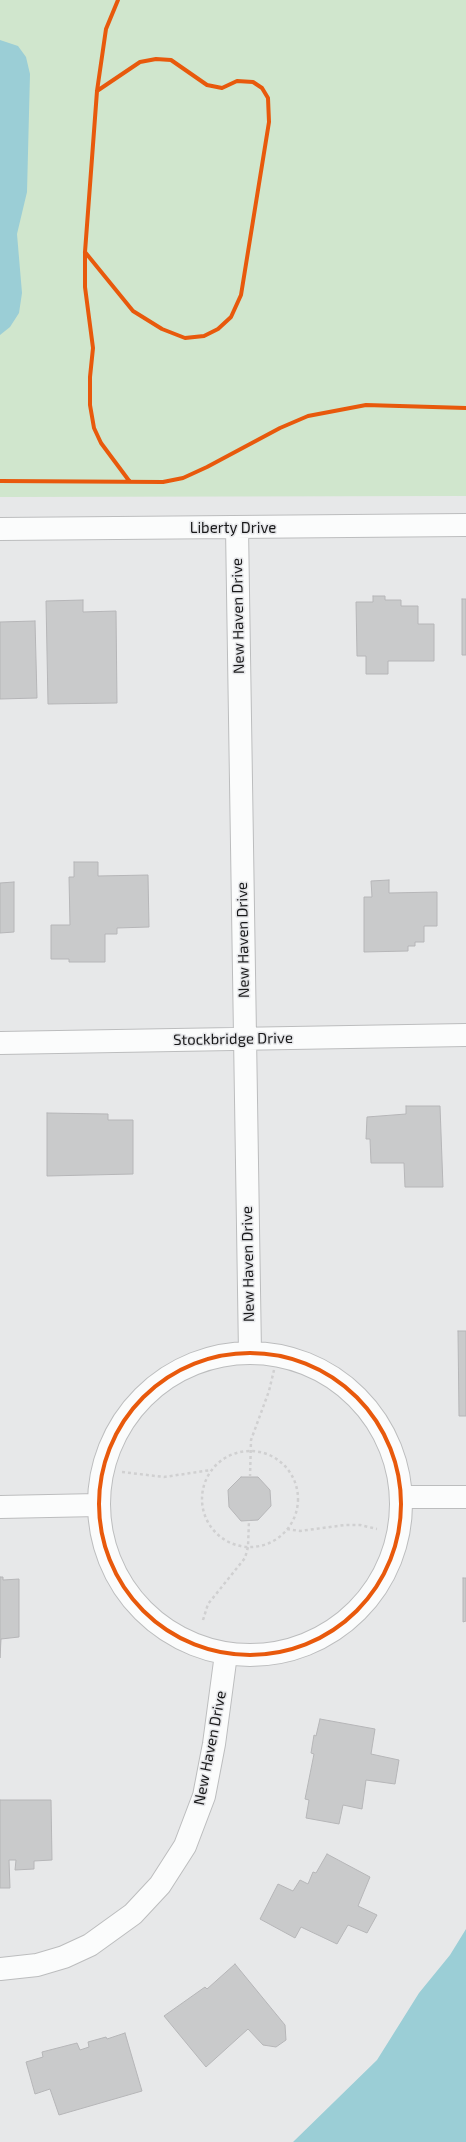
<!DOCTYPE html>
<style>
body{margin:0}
canvas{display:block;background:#e7e8e9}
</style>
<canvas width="466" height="2142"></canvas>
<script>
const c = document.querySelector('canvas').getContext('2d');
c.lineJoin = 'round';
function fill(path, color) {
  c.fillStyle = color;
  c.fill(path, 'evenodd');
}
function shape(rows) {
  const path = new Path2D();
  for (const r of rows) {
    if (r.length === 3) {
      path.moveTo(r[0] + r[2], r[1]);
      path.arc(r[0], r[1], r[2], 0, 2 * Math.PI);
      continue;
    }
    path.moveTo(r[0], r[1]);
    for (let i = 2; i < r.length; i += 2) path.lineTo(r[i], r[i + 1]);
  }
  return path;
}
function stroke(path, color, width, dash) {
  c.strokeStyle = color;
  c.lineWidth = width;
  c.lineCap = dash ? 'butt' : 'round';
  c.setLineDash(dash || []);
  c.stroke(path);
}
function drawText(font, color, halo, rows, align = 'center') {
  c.font = font + ' "Exo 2",sans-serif';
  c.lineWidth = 3;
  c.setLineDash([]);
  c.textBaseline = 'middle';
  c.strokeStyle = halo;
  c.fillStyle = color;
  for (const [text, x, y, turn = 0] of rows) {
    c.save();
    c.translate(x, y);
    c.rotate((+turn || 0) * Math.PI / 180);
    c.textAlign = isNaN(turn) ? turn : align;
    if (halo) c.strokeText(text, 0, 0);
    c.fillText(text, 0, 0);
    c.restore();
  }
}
const green = shape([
 [0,0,466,0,466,496,0,497]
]);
const water = shape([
 [0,40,18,46,26,57,30,74,27,192,17,234,22,293,19,313,10,327,0,335],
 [466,1929,466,2142,293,2142,377,2060,419,1993,450,1955]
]);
const building = shape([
 [373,596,385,596,385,600,401,600,401,606,418,606,418,624,434,624,434,661,388,661,388,674,366,674,366,656,357,656,356,602,373,602,373,596],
 [462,599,466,599,466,655,462,655,462,599],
 [83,600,83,612,116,611,117,703,48,704,46,601,83,600],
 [35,621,37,698,0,699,0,622,35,621],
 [74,862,98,862,98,876,148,875,149,927,117,928,117,934,105,934,105,962,69,962,69,959,51,959,51,925,70,925,69,877,74,877,74,862],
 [389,880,389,893,437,892,437,926,424,926,424,942,415,942,415,946,408,946,408,951,364,952,364,897,372,897,371,881,389,880],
 [14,882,14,932,0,933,0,883,14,882],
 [406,1106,440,1106,443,1187,405,1187,404,1163,371,1163,370,1139,366,1139,367,1117,406,1114,406,1106],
 [47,1113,108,1114,108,1120,133,1120,133,1174,47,1176,47,1113],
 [458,1331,466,1331,466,1416,459,1416,458,1331],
 [241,1477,258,1477,270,1490,271,1506,258,1520,241,1521,229,1507,228,1490,241,1477],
 [0,1577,3,1577,3,1580,19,1579,19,1637,1,1639,0,1658,0,1577],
 [463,1578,466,1578,466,1621,463,1622,463,1578],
 [320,1719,375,1729,371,1754,399,1760,395,1784,366,1780,362,1809,343,1805,339,1824,306,1818,309,1800,305,1799,314,1754,311,1753,314,1735,316,1736,320,1719],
 [0,1800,51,1800,52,1860,34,1861,34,1869,15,1870,16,1860,9,1860,10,1888,0,1888,0,1800],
 [327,1854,370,1877,358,1906,377,1915,367,1933,348,1925,337,1944,301,1927,295,1938,260,1919,278,1884,293,1891,300,1880,308,1884,313,1872,316,1873,327,1854],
 [235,1964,285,2025,286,2040,276,2047,263,2045,248,2029,206,2067,164,2016,205,1987,207,1989,235,1964],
 [125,2033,142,2091,59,2115,50,2089,35,2094,26,2062,43,2057,42,2052,77,2043,80,2050,89,2047,88,2042,106,2037,107,2039,125,2033]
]);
const path = shape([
 [250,1499,48],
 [122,1472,164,1477,211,1470],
 [250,1477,251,1440,269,1391,274,1370],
 [287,1529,300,1531,345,1525,360,1525,377,1529],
 [203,1620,208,1604,245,1558,248,1547,249,1520]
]);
const street = shape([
 [237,528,250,1353],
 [0,529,466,525],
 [0,1043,466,1035],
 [250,1504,151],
 [402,1497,466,1497],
 [0,1507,98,1505],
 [0,1969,37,1965,64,1957,90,1945,133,1914,160,1885,185,1846,204,1796,214,1744,226,1654]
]);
const cycleway = shape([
 [118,0,106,29,97,91,85,252,85,287,93,348,90,377,90,405,94,428,101,443,130,482],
 [85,252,133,311,162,329,185,338,204,336,218,329,231,317,241,295,269,122,268,98,262,88,253,82,237,81,222,88,207,85,171,60,156,59,140,62,97,91],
 [0,481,163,482,183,478,207,467,280,428,308,416,366,405,466,408],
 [250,1504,151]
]);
const streetNames = [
 ["Liberty Drive",233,528],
 ["New Haven Drive",238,616,-91],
 ["New Haven Drive",243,940,-91],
 ["Stockbridge Drive",233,1039,-1],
 ["New Haven Drive",248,1264,-91],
 ["New Haven Drive",210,1748,-79]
];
fill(green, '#d0e6cd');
fill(water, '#9bced6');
fill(building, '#c9cacb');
stroke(building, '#b6b6b8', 1);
stroke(street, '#bcbdbe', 24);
stroke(path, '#d0d0d1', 2.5, [3, 3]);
stroke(street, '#fbfcfc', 22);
stroke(cycleway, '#e8590c', 4);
drawText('15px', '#19191a', '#e6e7ea', streetNames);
</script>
